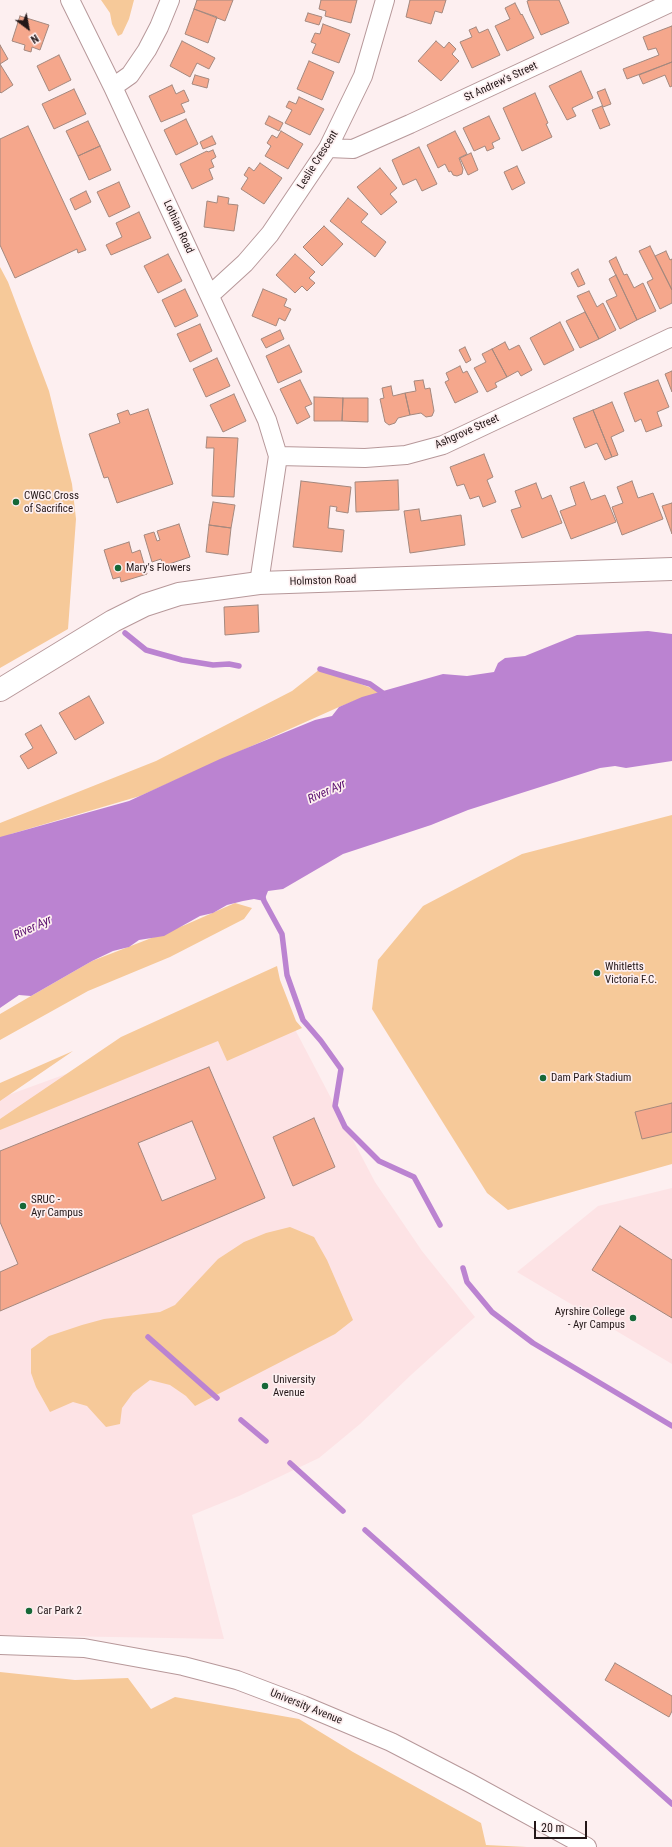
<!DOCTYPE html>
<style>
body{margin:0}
#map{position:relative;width:672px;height:1847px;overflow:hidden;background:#fdeff0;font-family:"Roboto Condensed",sans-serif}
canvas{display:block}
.north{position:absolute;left:8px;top:8px;width:40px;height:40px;-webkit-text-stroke:3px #fdeff0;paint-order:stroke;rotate:148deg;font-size:11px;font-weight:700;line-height:16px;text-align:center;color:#231718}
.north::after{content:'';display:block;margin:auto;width:14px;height:18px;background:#231718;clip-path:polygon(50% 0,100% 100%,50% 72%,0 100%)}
.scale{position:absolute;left:534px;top:1821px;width:53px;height:18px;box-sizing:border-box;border:2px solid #231718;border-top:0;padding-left:5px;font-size:12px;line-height:14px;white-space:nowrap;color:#231718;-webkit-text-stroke:3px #fdeff0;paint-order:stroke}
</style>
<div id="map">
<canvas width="672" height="1847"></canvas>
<div class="north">N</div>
<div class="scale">20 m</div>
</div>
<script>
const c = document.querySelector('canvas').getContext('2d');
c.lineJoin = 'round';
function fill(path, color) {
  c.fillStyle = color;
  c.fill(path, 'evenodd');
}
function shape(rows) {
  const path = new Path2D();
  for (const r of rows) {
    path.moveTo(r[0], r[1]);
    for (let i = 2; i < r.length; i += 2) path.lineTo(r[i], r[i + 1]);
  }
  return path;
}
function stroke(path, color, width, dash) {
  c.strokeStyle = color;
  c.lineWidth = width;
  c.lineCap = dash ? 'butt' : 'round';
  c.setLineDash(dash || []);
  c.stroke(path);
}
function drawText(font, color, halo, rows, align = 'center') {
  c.font = font + ' "Roboto Condensed",sans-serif';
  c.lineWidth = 3.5;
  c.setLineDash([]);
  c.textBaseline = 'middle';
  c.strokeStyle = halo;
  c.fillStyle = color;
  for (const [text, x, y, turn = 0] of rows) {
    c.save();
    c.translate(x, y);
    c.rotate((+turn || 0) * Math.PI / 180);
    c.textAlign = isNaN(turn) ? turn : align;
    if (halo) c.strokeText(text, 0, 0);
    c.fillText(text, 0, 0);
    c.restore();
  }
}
const built = shape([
 [278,997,375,1182,422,1251,475,1317,411,1375,360,1424,319,1458,239,1496,192,1515,224,1639,0,1635,0,1098],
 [672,1188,672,1364,517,1272,598,1206]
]);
const green = shape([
 [101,0,134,0,129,19,122,34,118,36,112,24,110,13],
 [0,267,8,282,49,391,72,484,76,519,68,629,0,668],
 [320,669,382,692,362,698,339,707,140,796,11,834,0,841,0,823,156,761,292,691],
 [672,815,672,1164,508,1210,487,1193,372,1009,378,960,423,906,522,854],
 [235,903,252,908,244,919,170,957,88,991,0,1040,0,1014,31,996,92,961,185,925],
 [277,966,280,980,296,1021,302,1028,227,1061,218,1041,0,1130,0,1119,121,1037],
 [73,1051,0,1101,0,1083],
 [290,1227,314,1237,327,1260,353,1320,335,1334,195,1406,186,1396,170,1385,150,1380,133,1393,122,1408,120,1424,106,1427,87,1406,73,1402,50,1412,36,1387,31,1373,31,1349,49,1336,82,1325,104,1319,160,1312,175,1305,218,1259,244,1242,266,1233],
 [0,1672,75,1680,128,1678,151,1709,175,1697,299,1719,353,1752,481,1823,486,1845,527,1847,0,1847]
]);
const water = shape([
 [648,631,672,634,672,761,626,768,615,766,600,768,468,810,431,825,343,854,283,889,268,891,264,901,254,899,243,901,227,905,213,913,200,916,164,936,139,940,129,947,113,951,92,961,31,996,19,995,0,1008,0,837,129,801,220,759,315,720,332,716,339,707,362,697,443,674,467,676,494,672,498,663,505,658,525,656,577,635]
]);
const stream = shape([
 [125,633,146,650,182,660,213,665,229,664,239,666],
 [320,669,370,684,387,696],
 [262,894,264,901,282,934,287,975,303,1020,321,1041,341,1069,335,1106,345,1127,379,1161,414,1177,440,1225],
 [463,1268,467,1282,492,1312,533,1343,672,1426],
 [148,1337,217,1398],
 [241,1420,266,1441],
 [290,1463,343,1511],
 [365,1530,672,1804]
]);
const building = shape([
 [197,0,233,0,225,21,194,9,197,0],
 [321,0,357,0,351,23,325,16,326,11,319,9,321,0],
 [410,0,446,0,442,13,435,11,431,24,406,17,410,0],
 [530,0,559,0,569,23,541,35,530,11,527,1,530,0],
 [515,3,521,15,522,14,534,38,507,51,495,26,510,19,505,8,515,3],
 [194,9,217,17,208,43,185,34,194,9],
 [308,13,322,17,319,25,305,21,308,13],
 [20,16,49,25,40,50,32,47,31,52,24,50,25,45,12,41,20,16],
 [323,24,350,34,339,63,312,53,316,44,311,42,315,33,320,34,323,24],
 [672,26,672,62,627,79,623,69,659,55,656,48,648,50,643,37,672,26],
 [476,27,479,33,488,29,500,55,472,68,460,42,472,37,469,30,476,27],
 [182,41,215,58,209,69,197,63,190,77,170,66,182,41],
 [436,41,444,48,449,42,456,49,452,54,459,61,441,81,418,61,436,41],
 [0,45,8,59,0,64,13,85,1,93,0,92,0,45],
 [59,55,71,80,49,91,37,66,59,55],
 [309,61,334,72,322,100,297,89,309,61],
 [672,62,672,86,670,87,665,75,643,84,639,75,672,62],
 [581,71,593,98,572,108,576,116,567,120,549,86,581,71],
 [195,75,209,79,207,88,192,84,195,75],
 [172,85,176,94,184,90,189,101,181,104,185,112,161,122,149,96,172,85],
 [74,89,86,114,54,129,42,104,74,89],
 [605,89,611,104,603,107,597,92,605,89],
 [535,93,548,123,546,124,552,137,522,151,503,108,535,93],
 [299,97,324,109,310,135,285,123,292,110,286,107,289,101,296,104,299,97],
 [602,106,610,125,600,129,592,110,602,106],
 [269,116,283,123,279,131,265,124,269,116],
 [489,116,500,139,492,143,494,148,487,151,485,146,474,151,463,128,489,116],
 [186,119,198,144,176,155,164,130,186,119],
 [88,121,100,146,78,156,66,131,88,121],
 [28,126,86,250,78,253,77,249,15,278,0,245,0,139,28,126],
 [281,131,303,144,288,169,265,156,271,146,267,143,272,135,277,138,281,131],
 [455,131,467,154,459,158,463,169,462,174,457,176,453,175,451,171,449,172,445,164,438,168,427,145,455,131],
 [212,136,216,144,203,149,200,142,212,136],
 [100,146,111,170,89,180,78,156,100,146],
 [419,147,437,184,422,191,416,179,403,185,392,160,419,147],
 [213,150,216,157,211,160,214,167,209,169,213,179,192,189,180,164,207,151,208,152,213,150],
 [471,153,478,170,468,175,460,158,471,153],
 [260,163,282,178,264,204,241,189,248,178,244,175,249,167,254,171,260,163],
 [517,166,525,183,512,190,504,172,517,166],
 [380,168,397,188,390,194,397,202,381,215,357,187,380,168],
 [119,182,130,207,109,217,97,192,119,182],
 [86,191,91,202,75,210,70,199,86,191],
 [218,196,229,198,228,204,238,205,234,231,204,227,207,201,217,203,218,196],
 [348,198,368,214,361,222,386,242,375,257,330,221,348,198],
 [139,212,151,238,111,255,106,245,122,237,116,223,139,212],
 [324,226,343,244,322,266,303,247,324,226],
 [650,246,672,290,672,303,660,309,647,282,653,279,639,251,650,246],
 [666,251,670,260,672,259,672,290,655,256,666,251],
 [168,254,182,281,158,293,144,266,168,254],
 [295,254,315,272,309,278,315,283,307,291,302,286,295,293,276,275,295,254],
 [616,257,624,275,627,274,634,288,643,283,656,311,637,320,609,261,616,257],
 [578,269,585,284,578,287,571,273,578,269],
 [616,275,637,320,620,329,606,301,617,296,609,279,616,275],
 [185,289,198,316,175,327,162,300,185,289],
 [263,289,287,299,284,306,291,309,285,321,279,318,276,326,252,316,263,289],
 [589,291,597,307,603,303,616,330,599,339,577,296,589,291],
 [585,312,599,339,580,348,566,321,585,312],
 [560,322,574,350,544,365,530,338,560,322],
 [200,324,212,351,190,362,177,334,200,324],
 [280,330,284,339,266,348,261,339,280,330],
 [505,342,509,350,519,345,532,370,521,376,518,371,507,377,492,349,505,342],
 [289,345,302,372,278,383,266,356,289,345],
 [465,347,471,360,466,363,459,350,465,347],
 [492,349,507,377,495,383,497,387,487,392,474,368,486,362,482,354,492,349],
 [217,358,230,386,206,397,193,369,217,358],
 [460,366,463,373,467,371,478,392,455,403,445,382,449,380,446,373,460,366],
 [672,371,672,392,665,374,672,371],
 [300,380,312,404,305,407,310,417,297,424,280,389,300,380],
 [423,380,425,389,430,388,434,411,432,416,426,417,421,413,410,415,405,393,416,391,414,381,423,380],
 [658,380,669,407,657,412,662,426,646,432,641,419,635,422,624,393,658,380],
 [391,386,393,396,405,393,410,415,398,418,395,423,389,425,385,422,380,399,384,398,382,388,391,386],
 [234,394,246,421,223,432,210,405,234,394],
 [314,397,343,398,342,421,314,421,314,397],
 [343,398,368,398,368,422,342,421,343,398],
 [612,402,624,431,611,437,618,455,612,457,593,410,612,402],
 [148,409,173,484,117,503,108,477,104,478,89,434,120,423,117,414,128,410,130,415,148,409],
 [593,410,612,457,605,460,597,443,585,448,573,418,593,410],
 [207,437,238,438,234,497,212,496,214,448,206,448,207,437],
 [484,454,493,477,487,480,496,502,483,507,479,496,470,499,464,484,457,486,450,467,484,454],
 [398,480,399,510,356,512,355,482,398,480],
 [301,481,351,487,348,513,336,511,337,507,330,506,328,528,344,530,342,552,293,547,301,481],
 [632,481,638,498,653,493,663,519,622,535,612,507,623,503,617,487,632,481],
 [584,482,591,500,605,495,616,522,571,539,560,511,576,505,570,487,584,482],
 [536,483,542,499,551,495,562,523,522,538,511,510,521,507,515,491,536,483],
 [213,502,235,505,231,528,209,525,213,502],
 [672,503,672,534,662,506,672,503],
 [419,509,421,521,461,515,465,545,410,553,404,511,419,509],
 [179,524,190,557,163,566,161,559,152,562,144,535,154,532,157,541,160,540,157,531,179,524],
 [209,525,231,528,228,555,206,552,209,525],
 [129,542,132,553,140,550,147,574,121,582,120,577,113,579,104,550,129,542],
 [258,605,259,632,225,635,224,607,258,605],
 [89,696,104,723,75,740,59,713,89,696],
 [41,725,57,753,28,769,20,756,33,748,25,734,41,725],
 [209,1067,265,1198,0,1311,0,1272,18,1264,0,1222,0,1151,209,1067],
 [192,1121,216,1179,162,1201,138,1143,192,1121],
 [672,1103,672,1132,642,1139,635,1112,672,1103],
 [314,1118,335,1167,293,1186,273,1137,314,1118],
 [620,1226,672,1260,672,1318,592,1270,620,1226],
 [615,1663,672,1696,672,1711,669,1717,605,1680,615,1663]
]);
const street = shape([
 [70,0,113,87,267,420,278,456],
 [113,87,130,75,147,50,159,27,170,0],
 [328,148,353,149,410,124,672,2],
 [210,295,245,263,270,234,328,148,363,76,385,0],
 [259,583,278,456,365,458,406,455,443,445,672,337],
 [0,1645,84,1648,183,1666,237,1680,303,1705,391,1742,470,1783,587,1847]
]);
const primary = shape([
 [0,690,113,621,145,605,179,594,259,583,672,569]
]);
const markers = [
 [16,502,4,"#166838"],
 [118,568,4,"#166838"],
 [597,973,4,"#166838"],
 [543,1078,4,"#166838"],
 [23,1206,4,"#166838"],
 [633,1318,4,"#166838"],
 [265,1386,4,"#166838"],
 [29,1611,4,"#166838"]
];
const streetNames = [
 ["St Andrew's Street",501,82,-25],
 ["Leslie Crescent",318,160,-58],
 ["Lothian Road",178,227,65],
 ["Ashgrove Street",467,432,-24],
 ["Holmston Road",323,581,-2],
 ["University Avenue",306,1707,22]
];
const poiNames = [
 ["CWGC Cross",24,496],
 ["of Sacrifice",24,509],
 ["Mary's Flowers",126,568],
 ["Whitletts",605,967],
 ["Victoria F.C.",605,980],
 ["Dam Park Stadium",551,1078],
 ["SRUC -",31,1200],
 ["Ayr Campus",31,1213],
 ["Ayrshire College",625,1312,"right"],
 ["- Ayr Campus",625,1325,"right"],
 ["University",273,1380],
 ["Avenue",273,1393],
 ["Car Park 2",37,1611]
];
const waterNames = [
 ["River Ayr",327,792,-25],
 ["River Ayr",33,928,-25]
];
fill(built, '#fde3e5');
fill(green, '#f6c999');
fill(water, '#bb83d1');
stroke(stream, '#bb83d1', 5.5);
fill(building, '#f5a78c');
stroke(building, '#a4887e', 1);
stroke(street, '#b7989a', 20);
stroke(primary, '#b7989a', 24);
stroke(street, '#fff', 18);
stroke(primary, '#fff', 22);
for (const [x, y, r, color] of markers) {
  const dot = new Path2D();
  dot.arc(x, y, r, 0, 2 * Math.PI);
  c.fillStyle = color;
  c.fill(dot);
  stroke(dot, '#fdeff0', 1.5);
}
drawText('11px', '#231718', '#fdeff0', streetNames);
drawText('11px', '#231718', '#fdeff0', poiNames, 'left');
drawText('italic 12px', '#590f6f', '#fdeff0', waterNames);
</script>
